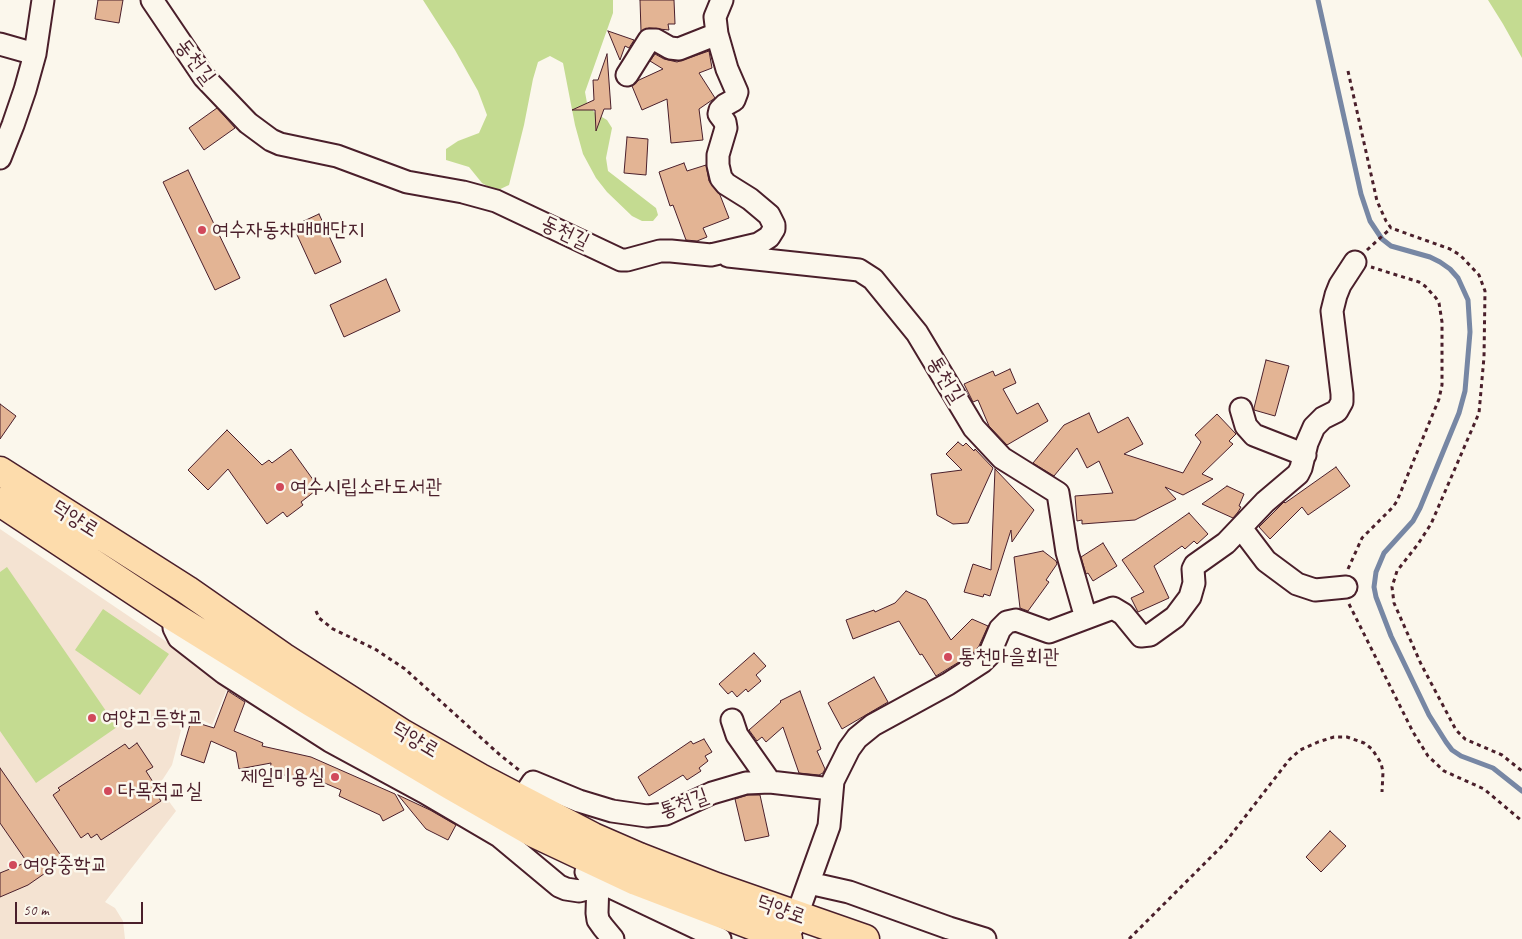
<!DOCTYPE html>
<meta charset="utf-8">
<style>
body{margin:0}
#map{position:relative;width:1522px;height:939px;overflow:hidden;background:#fbf7ec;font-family:Caveat,sans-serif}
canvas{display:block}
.scale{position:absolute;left:15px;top:902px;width:128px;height:22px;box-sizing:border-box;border:2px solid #4a1f2b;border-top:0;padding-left:6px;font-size:15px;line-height:18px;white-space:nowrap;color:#4a1f2b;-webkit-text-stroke:4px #fbf7ec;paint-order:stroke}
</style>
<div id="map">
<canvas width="1522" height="939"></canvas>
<div class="scale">50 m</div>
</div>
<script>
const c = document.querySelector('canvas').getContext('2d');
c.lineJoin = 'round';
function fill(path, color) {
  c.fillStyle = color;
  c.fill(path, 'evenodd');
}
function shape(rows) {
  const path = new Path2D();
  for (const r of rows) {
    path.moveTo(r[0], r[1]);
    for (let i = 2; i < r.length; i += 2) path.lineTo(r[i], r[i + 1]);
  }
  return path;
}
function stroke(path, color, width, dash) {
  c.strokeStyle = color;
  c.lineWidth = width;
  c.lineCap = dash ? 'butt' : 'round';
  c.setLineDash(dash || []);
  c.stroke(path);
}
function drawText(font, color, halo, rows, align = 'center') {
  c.font = font + ' Caveat,"Poor Story",sans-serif';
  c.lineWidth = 5;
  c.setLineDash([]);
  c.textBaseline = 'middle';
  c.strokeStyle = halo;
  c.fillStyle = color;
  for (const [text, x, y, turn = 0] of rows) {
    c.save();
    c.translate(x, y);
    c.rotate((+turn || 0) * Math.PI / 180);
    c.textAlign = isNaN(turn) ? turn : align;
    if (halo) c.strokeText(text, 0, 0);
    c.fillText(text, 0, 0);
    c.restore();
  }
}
const built = shape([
 [0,529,229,684,212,725,186,711,172,765,163,779,157,785,176,811,105,902,115,908,123,921,125,939,0,939]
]);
const green = shape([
 [423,0,613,0,613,13,585,92,587,103,595,113,607,120,612,128,606,158,608,171,656,208,658,215,653,221,642,221,632,216,607,192,596,178,583,154,575,125,563,63,550,56,538,62,533,79,524,125,509,185,496,191,482,183,469,167,446,160,446,149,458,141,479,133,487,115,478,91,455,50],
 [1488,0,1522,0,1522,58,1503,24],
 [7,567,117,727,36,783,0,731,0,572],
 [103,609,169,654,140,695,75,650]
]);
const stream = shape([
 [1318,0,1361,194,1370,221,1382,239,1391,246,1430,257,1440,262,1450,269,1458,278,1468,300,1470,332,1465,391,1459,413,1420,508,1413,521,1384,553,1376,572,1374,587,1376,597,1391,636,1429,715,1446,742,1452,750,1461,756,1493,768,1522,791]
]);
const building = shape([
 [98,0,123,0,119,23,95,19,98,0],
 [640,0,674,0,675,24,668,24,669,30,649,28,641,31,640,0],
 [608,31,634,40,629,48,625,46,620,60,608,31],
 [709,51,712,68,699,73,715,98,699,109,703,140,671,143,667,99,642,110,632,86,639,80,663,69,650,61,655,54,664,59,677,62,709,51],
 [607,54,611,109,604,109,596,131,595,110,572,110,594,100,593,80,598,80,607,54],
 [217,108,235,128,204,150,189,128,217,108],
 [627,137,648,139,646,175,624,173,627,137],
 [684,163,687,171,706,165,709,181,720,195,729,218,703,228,707,237,697,241,686,240,673,205,670,206,659,172,684,163],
 [188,170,240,278,215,290,163,182,188,170],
 [319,214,341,262,315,274,293,226,319,214],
 [386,279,400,311,344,337,330,305,386,279],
 [1266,360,1289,366,1275,416,1254,410,1254,408,1266,360],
 [1010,369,1016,383,1003,389,1017,414,1038,403,1048,421,1007,445,989,426,978,400,973,402,964,384,993,371,995,376,1010,369],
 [0,404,16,416,0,439,0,404],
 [1089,413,1098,433,1128,417,1143,444,1124,454,1183,473,1201,442,1195,435,1217,414,1236,434,1229,441,1233,444,1202,474,1213,479,1183,495,1165,487,1176,499,1135,520,1082,524,1082,520,1077,521,1075,496,1113,493,1099,461,1087,468,1077,448,1054,476,1033,463,1064,425,1089,413],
 [227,430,262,465,269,460,272,463,291,449,319,488,301,502,303,505,287,517,283,512,267,524,228,469,208,490,188,470,227,430],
 [958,442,963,446,966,443,974,451,975,449,993,468,968,523,953,524,937,515,931,474,962,470,946,454,958,442],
 [1336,467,1350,486,1308,515,1302,507,1270,539,1259,527,1284,502,1285,503,1336,467],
 [995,469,1034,510,1012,542,1011,530,990,596,984,594,983,597,964,592,973,564,991,570,995,469],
 [1227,486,1244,494,1239,506,1241,507,1238,512,1233,518,1202,504,1227,486],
 [1189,513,1208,534,1197,544,1194,541,1185,549,1182,546,1154,566,1169,598,1138,612,1131,598,1144,592,1122,560,1189,513],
 [1103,543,1117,566,1093,581,1088,573,1086,574,1081,557,1103,543],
 [1043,551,1056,561,1057,564,1046,580,1049,582,1028,611,1020,608,1014,557,1043,551],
 [906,591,926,600,951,640,972,619,988,626,979,646,972,654,936,676,922,654,920,655,899,621,853,639,846,620,874,610,875,612,895,603,906,591],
 [754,653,766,666,756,675,761,681,748,692,746,689,737,697,732,691,728,694,719,684,754,653],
 [874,677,888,702,842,729,828,703,874,677],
 [228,691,245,702,234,731,263,743,262,746,311,757,395,794,404,810,383,821,380,815,339,796,341,790,308,776,307,780,270,772,271,763,239,769,236,752,211,741,204,763,181,755,191,721,214,728,228,691],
 [800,691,821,749,817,751,825,769,823,773,819,775,799,773,783,727,766,742,762,737,757,741,749,730,781,702,780,701,800,691],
 [704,739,712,752,705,756,708,761,699,768,701,771,687,780,683,775,649,796,638,777,691,741,693,744,704,739],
 [137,743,153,767,146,771,158,790,155,792,161,801,101,840,97,834,91,838,88,833,81,838,53,795,60,790,58,788,125,744,129,749,137,743],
 [0,768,64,860,28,885,0,897,0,873,27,862,0,823,0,768],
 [398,795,430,810,456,825,448,840,426,829,398,795],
 [748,795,760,795,769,836,745,841,735,799,748,795],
 [1330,831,1346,846,1321,872,1306,857,1330,831]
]);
const path = shape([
 [1348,71,1377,201,1386,221,1391,228,1450,249,1460,255,1479,275,1485,291,1484,357,1479,413,1431,524,1418,544,1397,571,1392,587,1394,603,1421,664,1456,730,1465,739,1502,755,1522,771],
 [1367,250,1391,228],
 [1348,569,1362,538,1393,507,1397,501,1439,399,1442,385,1442,322,1439,303,1436,298,1425,286,1419,282,1371,267],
 [1349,604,1413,732,1428,756,1444,771,1484,789,1522,821],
 [316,611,319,618,333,629,375,649,405,669,500,755,519,770],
 [1129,939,1224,844,1289,760,1300,750,1318,742,1334,737,1347,737,1364,743,1372,749,1381,763,1383,772,1382,792]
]);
const minor = shape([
 [152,0,204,77,248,123,271,140,280,144,337,156,407,182,463,192,496,201,621,260,627,260,660,251,671,251,711,255,758,244,769,237,774,229,774,225,769,215,750,199,726,184,721,178,718,165,718,155,726,128,725,122,719,114,720,110,725,105,734,100,737,92,727,69,717,34,715,17,722,0],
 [0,44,35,54],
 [627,75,649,40,656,40,670,48,679,49,717,34],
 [0,158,13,125,25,90,35,54,43,0],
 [728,256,859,270,873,279,917,333,974,428,1002,458,1058,493,1067,552,1086,618],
 [1241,409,1246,426,1254,435,1305,455],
 [1241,528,1266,561,1297,584,1315,590,1346,587],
 [174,617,174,628,179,638,224,673,330,741,424,792,499,836,559,886,566,889,579,891,590,888,598,881],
 [732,720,737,735,770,782],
 [521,800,533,782,579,801,612,811,647,816,666,814,712,793,746,783,770,782,831,789],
 [586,872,598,881,720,939],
 [601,873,598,881,597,913,598,920,603,927,613,939],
 [809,883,849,892,949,928,985,939],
 [792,929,829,826,833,781,849,749,857,738,873,725,948,684,982,662,989,655,1000,629,1007,622,1016,620,1049,632,1113,608,1123,614,1141,636,1150,635,1175,617,1190,597,1194,583,1193,569,1195,565,1226,543,1265,502,1298,474,1301,468,1307,443,1314,427,1323,418,1337,411,1342,402,1342,394,1332,311,1336,295,1340,285,1355,262]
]);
const major = shape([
 [0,471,187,590,283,657,403,734,480,778,593,837,639,857,716,887,865,939],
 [0,502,174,617,311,702,450,785,534,833,636,881,788,939]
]);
const markers = [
 [202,230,5,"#d1495b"],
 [280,487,5,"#d1495b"],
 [948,657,5,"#d1495b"],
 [92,718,5,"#d1495b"],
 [335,777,5,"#d1495b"],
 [108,791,5,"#d1495b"],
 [13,865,5,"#d1495b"]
];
const streetNames = [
 ["동천길",195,62,53],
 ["동천길",565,233,25],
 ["통천길",945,380,59],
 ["덕양로",75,519,32],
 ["덕양로",415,740,31],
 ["통천길",684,804,-20],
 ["덕양로",781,910,20]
];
const poiNames = [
 ["여수자동차매매단지",212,230],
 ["여수시립소라도서관",290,487],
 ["통천마을회관",958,657],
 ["여양고등학교",102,718],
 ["제일미용실",325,777,"right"],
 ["다목적교실",118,791],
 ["여양중학교",23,865]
];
fill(built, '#f4e3d2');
fill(green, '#c4db91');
stroke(stream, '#7787a4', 5);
fill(building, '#e3b494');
stroke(building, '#4a1f2b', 1);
stroke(minor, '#4a1f2b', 25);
stroke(major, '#4a1f2b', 31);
stroke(path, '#4a1f2b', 3, [4, 4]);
stroke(minor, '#fbf7ec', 21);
stroke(major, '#fddcac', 28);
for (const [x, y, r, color] of markers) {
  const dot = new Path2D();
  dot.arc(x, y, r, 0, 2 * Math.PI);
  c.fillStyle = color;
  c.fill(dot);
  stroke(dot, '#fbf7ec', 2);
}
drawText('21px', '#4a1f2b', '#fbf7ec', streetNames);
drawText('21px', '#4a1f2b', '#fbf7ec', poiNames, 'left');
</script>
